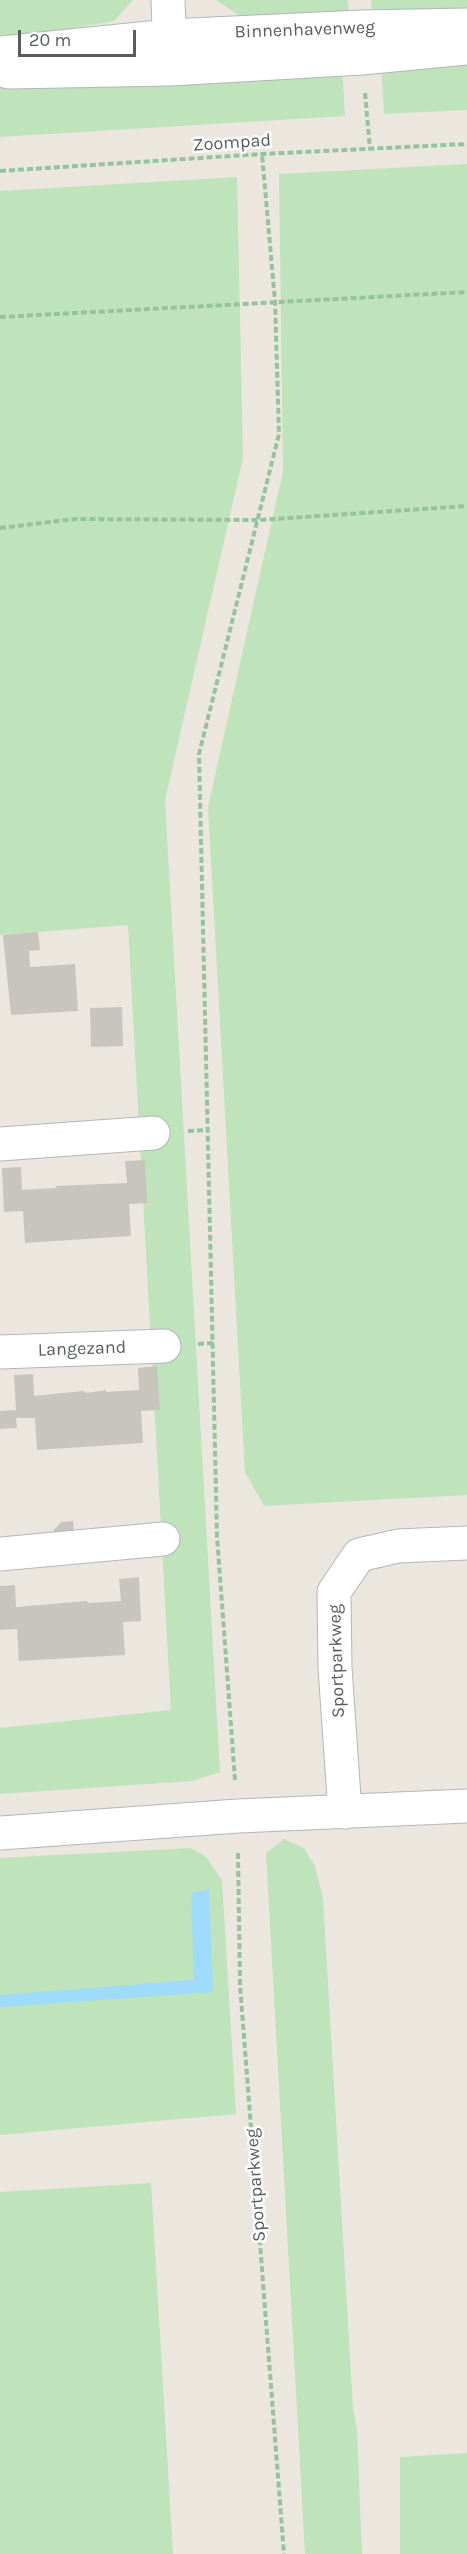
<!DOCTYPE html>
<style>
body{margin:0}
#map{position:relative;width:467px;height:2554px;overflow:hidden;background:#ebe7df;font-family:Karla,sans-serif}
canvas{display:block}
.scale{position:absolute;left:18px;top:30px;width:118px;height:27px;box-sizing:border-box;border:3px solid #585c60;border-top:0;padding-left:8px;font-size:18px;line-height:21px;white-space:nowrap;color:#585c60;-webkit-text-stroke:4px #fff;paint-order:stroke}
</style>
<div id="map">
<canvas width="467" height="2554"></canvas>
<div class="scale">20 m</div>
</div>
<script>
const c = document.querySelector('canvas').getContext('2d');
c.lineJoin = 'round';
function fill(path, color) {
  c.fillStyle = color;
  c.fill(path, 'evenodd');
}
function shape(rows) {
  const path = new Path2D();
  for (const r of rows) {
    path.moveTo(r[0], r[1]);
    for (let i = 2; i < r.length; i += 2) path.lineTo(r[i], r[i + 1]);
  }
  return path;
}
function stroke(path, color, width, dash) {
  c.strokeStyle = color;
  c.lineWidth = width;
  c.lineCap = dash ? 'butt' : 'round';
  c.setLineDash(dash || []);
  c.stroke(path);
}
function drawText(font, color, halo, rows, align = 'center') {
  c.font = font + ' Karla,sans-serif';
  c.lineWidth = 5;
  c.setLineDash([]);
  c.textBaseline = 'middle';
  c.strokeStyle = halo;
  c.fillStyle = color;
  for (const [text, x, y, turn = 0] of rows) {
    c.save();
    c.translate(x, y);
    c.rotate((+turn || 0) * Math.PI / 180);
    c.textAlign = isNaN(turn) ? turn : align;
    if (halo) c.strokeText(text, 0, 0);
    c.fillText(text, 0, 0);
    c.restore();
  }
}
const green = shape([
 [0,0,133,0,114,21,0,41],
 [216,0,348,0,349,18,243,18],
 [371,0,467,0,467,11,372,17],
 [467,58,467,110,384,114,381,63],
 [342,65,345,116,0,137,0,84],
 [467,164,467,1495,264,1506,245,1472,208,807,283,471,279,174],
 [237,177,243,458,165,800,220,1772,192,1781,0,1794,0,1728,171,1710,128,925,0,935,0,191],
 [284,1839,304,1848,315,1866,323,1899,353,2408,357,2430,362,2554,305,2554,266,1853],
 [191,1848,206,1857,222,1880,236,2114,0,2135,0,1858],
 [151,2183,173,2554,0,2554,0,2192],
 [467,2453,467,2554,400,2554,400,2457]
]);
const water = shape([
 [209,1889,213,1992,0,2007,0,1995,194,1980,191,1893]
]);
const building = shape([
 [38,932,40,950,29,951,30,967,75,964,78,1011,11,1015,3,935],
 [122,1007,123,1046,91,1047,90,1008],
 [145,1160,147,1203,129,1204,131,1236,25,1243,23,1211,4,1212,2,1168,21,1167,22,1190,56,1188,56,1186,127,1183,125,1161],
 [157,1366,160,1410,141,1411,143,1443,37,1450,35,1418,16,1418,17,1428,0,1429,0,1411,16,1410,14,1375,33,1374,34,1396,83,1391,87,1393,106,1390,106,1392,139,1390,138,1368],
 [73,1521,75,1542,54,1542,54,1530,61,1522],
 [139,1577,141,1621,123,1622,125,1655,19,1661,17,1629,0,1630,0,1586,15,1585,16,1607,87,1601,88,1603,121,1601,119,1579]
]);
const path = shape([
 [365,93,370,149],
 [0,171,262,154,467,144],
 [0,317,467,292],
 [0,528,75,519,259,520,467,506],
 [188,1131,208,1130],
 [198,1344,213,1343],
 [235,1780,217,1536,199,754,279,434,275,301,262,154],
 [238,1853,240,1985,284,2554]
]);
const minor = shape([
 [168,0,170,58],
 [0,53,169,36,362,27,467,25],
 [8,72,170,69,362,58,467,48],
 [0,1144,153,1133],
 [0,1352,164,1346],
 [0,1554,163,1539],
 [345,1812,335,1668,334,1592,359,1555,398,1546,467,1543],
 [0,1833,238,1816,467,1806]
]);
const streetNames = [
 ["Binnenhavenweg",305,30,-2],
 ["Zoompad",232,143,-4],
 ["Langezand",82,1349,-2],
 ["Sportparkweg",337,1661,-92],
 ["Sportparkweg",256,2185,-94]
];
fill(green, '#bfe3bb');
fill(water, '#9edbfc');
fill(building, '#c8c4be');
stroke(minor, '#b2b6ba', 35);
stroke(path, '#95c39e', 4, [6, 3]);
stroke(minor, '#fff', 33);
drawText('18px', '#585c60', '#fff', streetNames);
</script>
